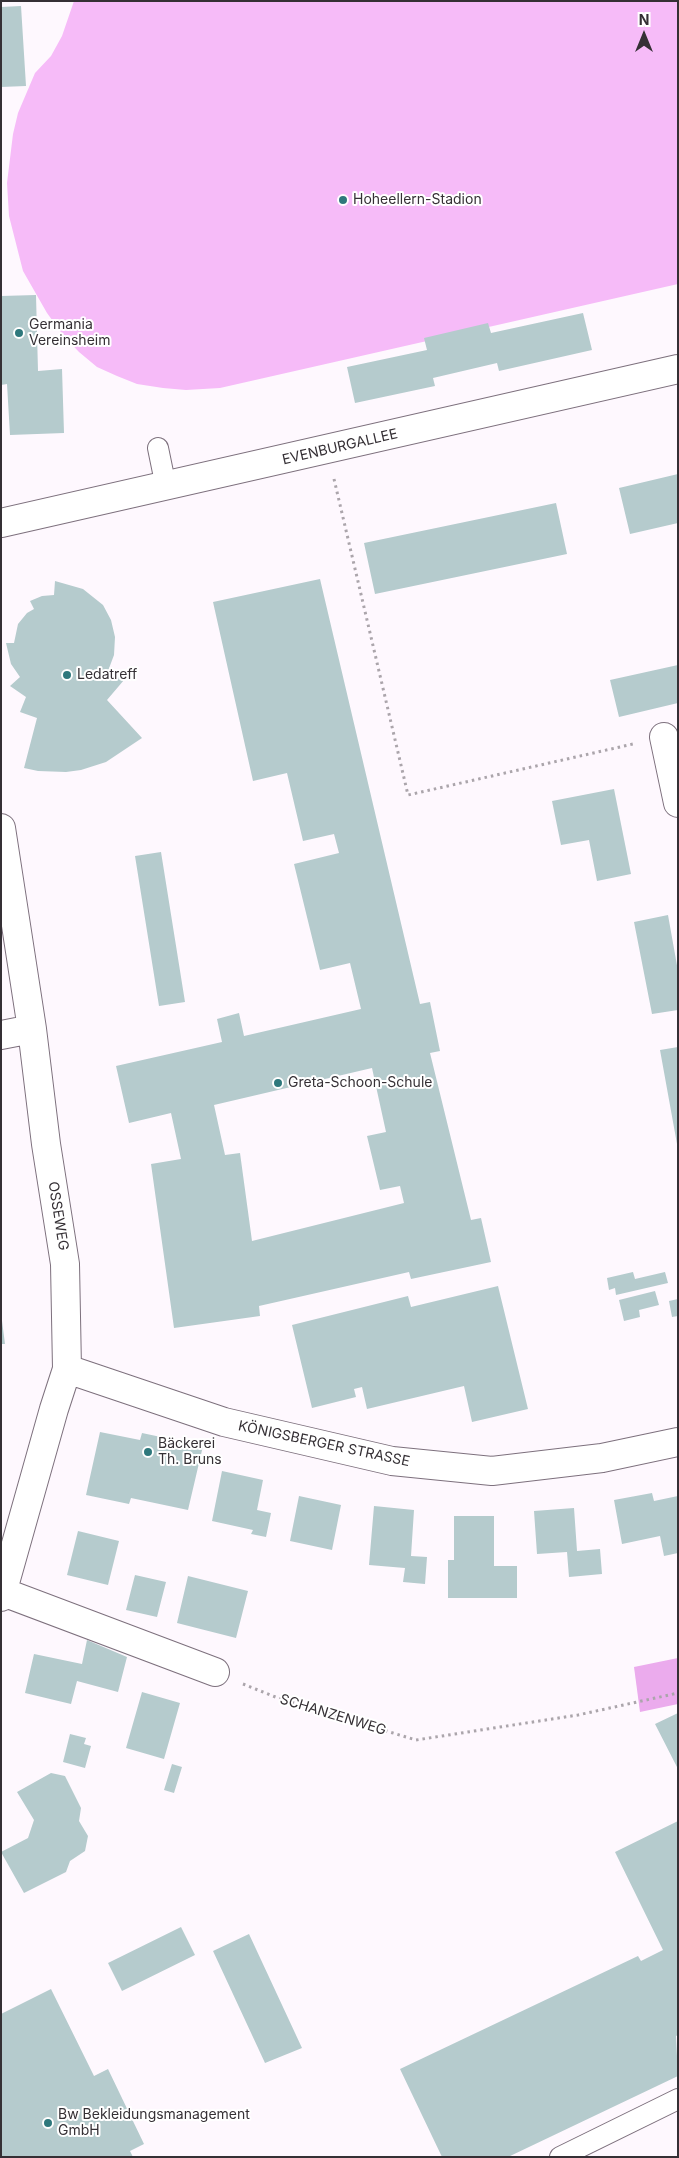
<!DOCTYPE html>
<meta charset="utf-8">
<style>
body{margin:0}
#map{position:relative;width:679px;height:2158px;overflow:hidden;background:#fef8fe;font-family:Inter,sans-serif}
canvas{display:block}
.frame{position:absolute;inset:0;border:2px solid #353035;pointer-events:none}
.north{position:absolute;left:619px;top:10px;width:50px;height:50px;-webkit-text-stroke:4px #fff;paint-order:stroke;rotate:0deg;font-size:14px;font-weight:700;line-height:20px;text-align:center;color:#353035}
.north::after{content:'';display:block;margin:auto;width:18px;height:22px;background:#353035;clip-path:polygon(50% 0,100% 100%,50% 72%,0 100%)}
</style>
<div id="map">
<canvas width="679" height="2158"></canvas>
<div class="frame"></div>
<div class="north">N</div>
</div>
<script>
const c = document.querySelector('canvas').getContext('2d');
c.lineJoin = 'round';
function fill(path, color) {
  c.fillStyle = color;
  c.fill(path, 'evenodd');
}
function shape(rows) {
  const path = new Path2D();
  for (const r of rows) {
    path.moveTo(r[0], r[1]);
    for (let i = 2; i < r.length; i += 2) path.lineTo(r[i], r[i + 1]);
  }
  return path;
}
function stroke(path, color, width, dash) {
  c.strokeStyle = color;
  c.lineWidth = width;
  c.lineCap = dash ? 'butt' : 'round';
  c.setLineDash(dash || []);
  c.stroke(path);
}
function drawText(font, color, halo, rows, align = 'center') {
  c.font = font + ' Inter,sans-serif';
  c.lineWidth = 4;
  c.setLineDash([]);
  c.textBaseline = 'middle';
  c.strokeStyle = halo;
  c.fillStyle = color;
  for (const [text, x, y, turn = 0] of rows) {
    c.save();
    c.translate(x, y);
    c.rotate((+turn || 0) * Math.PI / 180);
    c.textAlign = isNaN(turn) ? turn : align;
    if (halo) c.strokeText(text, 0, 0);
    c.fillText(text, 0, 0);
    c.restore();
  }
}
const green = shape([
 [74,1,678,1,678,284,220,388,186,390,163,388,137,384,117,376,97,367,79,352,63,335,47,313,23,271,9,216,7,183,13,134,18,113,35,73,51,56,62,36]
]);
const forest = shape([
 [678,1658,678,1704,640,1712,634,1667]
]);
const building = shape([
 [21,6,26,86,1,87,1,7],
 [36,295,38,371,62,369,64,433,10,435,7,384,1,385,1,296],
 [583,313,592,350,499,371,497,363,433,378,435,386,355,403,347,367,427,350,424,338,488,323,491,333],
 [678,474,678,523,630,534,619,488],
 [556,503,567,554,375,594,364,543],
 [320,579,420,1004,430,1002,440,1051,430,1053,471,1220,481,1218,491,1262,411,1279,409,1272,259,1306,260,1316,174,1328,151,1164,181,1159,171,1113,129,1123,116,1066,222,1042,217,1019,239,1013,244,1036,361,1009,350,963,320,970,294,864,339,853,334,834,303,841,287,773,253,781,213,602],
 [372,1068,386,1132,367,1136,380,1190,400,1186,404,1203,252,1241,240,1153,225,1155,214,1105],
 [55,581,83,589,103,605,111,620,115,637,114,655,108,671,124,680,107,700,142,738,106,762,81,770,66,772,38,771,24,768,37,718,20,712,26,697,10,686,20,677,11,664,6,643,14,643,18,624,27,613,34,609,30,601,42,596,54,595],
 [678,665,678,703,619,717,610,680],
 [614,789,631,874,597,881,589,840,561,845,552,801],
 [161,852,185,1002,159,1006,135,856],
 [668,915,678,971,678,1010,652,1014,634,922],
 [678,1047,678,1144,677,1144,660,1050],
 [633,1272,635,1279,665,1272,668,1283,616,1295,615,1288,609,1290,607,1278],
 [498,1286,528,1409,472,1422,464,1386,367,1409,362,1387,354,1389,356,1397,312,1408,292,1325,408,1296,411,1307],
 [655,1291,659,1305,639,1310,640,1317,624,1321,619,1300],
 [678,1299,678,1316,672,1317,669,1301],
 [1,1313,5,1344,1,1344],
 [100,1432,140,1440,142,1433,203,1446,188,1510,131,1498,129,1504,86,1495],
 [222,1471,263,1480,257,1510,271,1513,266,1537,251,1534,253,1530,212,1521],
 [652,1493,654,1501,678,1496,678,1553,664,1556,660,1536,622,1544,614,1500],
 [299,1496,341,1505,332,1550,290,1541],
 [374,1506,414,1510,411,1556,427,1557,425,1584,403,1582,405,1568,369,1565],
 [574,1508,577,1551,600,1549,602,1574,569,1577,567,1552,537,1554,534,1511],
 [454,1516,494,1516,494,1566,517,1566,517,1598,448,1598,448,1560,454,1560],
 [78,1531,119,1541,108,1585,67,1575],
 [135,1575,166,1582,157,1617,126,1610],
 [188,1576,248,1591,236,1638,177,1623],
 [87,1640,127,1657,118,1692,77,1681,71,1704,25,1693,34,1654,82,1664],
 [142,1692,180,1703,164,1759,126,1748],
 [678,1713,678,1769,655,1724],
 [70,1734,86,1738,84,1744,91,1746,85,1768,63,1762],
 [172,1764,182,1767,174,1793,164,1790],
 [51,1773,65,1776,81,1808,79,1821,88,1836,85,1851,70,1861,66,1872,24,1893,1,1852,28,1838,34,1820,17,1792],
 [678,1821,678,2035,676,2036,678,2076,508,2157,442,2157,400,2069,638,1956,641,1961,663,1950,615,1852],
 [181,1927,195,1955,122,1991,108,1963],
 [249,1934,302,2048,265,2063,213,1951],
 [51,1989,94,2076,108,2069,144,2144,130,2151,133,2157,1,2157,1,2014]
]);
const path = shape([
 [334,479,408,795,633,744],
 [243,1684,278,1698,416,1740,578,1715,678,1693]
]);
const lane = shape([
 [158,448,166,487],
 [560,2157,678,2099]
]);
const street = shape([
 [1,523,678,369],
 [664,737,678,803],
 [1,828,32,1029,46,1144,65,1264,67,1369,54,1409,1,1597],
 [1,1035,32,1029],
 [67,1369,224,1422,392,1461,492,1471,602,1458,678,1442],
 [3,1592,215,1672]
]);
const markers = [
 [343,200,5,"#2e787c"],
 [19,333,5,"#2e787c"],
 [67,675,5,"#2e787c"],
 [278,1083,5,"#2e787c"],
 [148,1452,5,"#2e787c"],
 [48,2123,5,"#2e787c"]
];
const poiNames = [
 ["Hoheellern-Stadion",353,200],
 ["Germania",29,325],
 ["Vereinsheim",29,341],
 ["Ledatreff",77,675],
 ["Greta-Schoon-Schule",288,1083],
 ["Bäckerei",158,1444],
 ["Th. Bruns",158,1460],
 ["Bw Bekleidungsmanagement",58,2115],
 ["GmbH",58,2131]
];
const streetNames = [
 ["EVENBURGALLEE",340,447,-13],
 ["OSSEWEG",58,1216,81],
 ["KÖNIGSBERGER STRASSE",324,1444,12],
 ["SCHANZENWEG",333,1715,17]
];
fill(green, '#f6bbf8');
fill(forest, '#ebabed');
fill(building, '#b5cbcd');
stroke(lane, '#7d707d', 22);
stroke(street, '#7d707d', 30);
stroke(path, '#aba5ab', 3, [2.5, 4]);
stroke(lane, '#fff', 20);
stroke(street, '#fff', 28);
for (const [x, y, r, color] of markers) {
  const dot = new Path2D();
  dot.arc(x, y, r, 0, 2 * Math.PI);
  c.fillStyle = color;
  c.fill(dot);
  stroke(dot, '#fff', 2);
}
drawText('14px', '#353035', '#fff', poiNames, 'left');
drawText('14px', '#353035', '#fff', streetNames);
</script>
